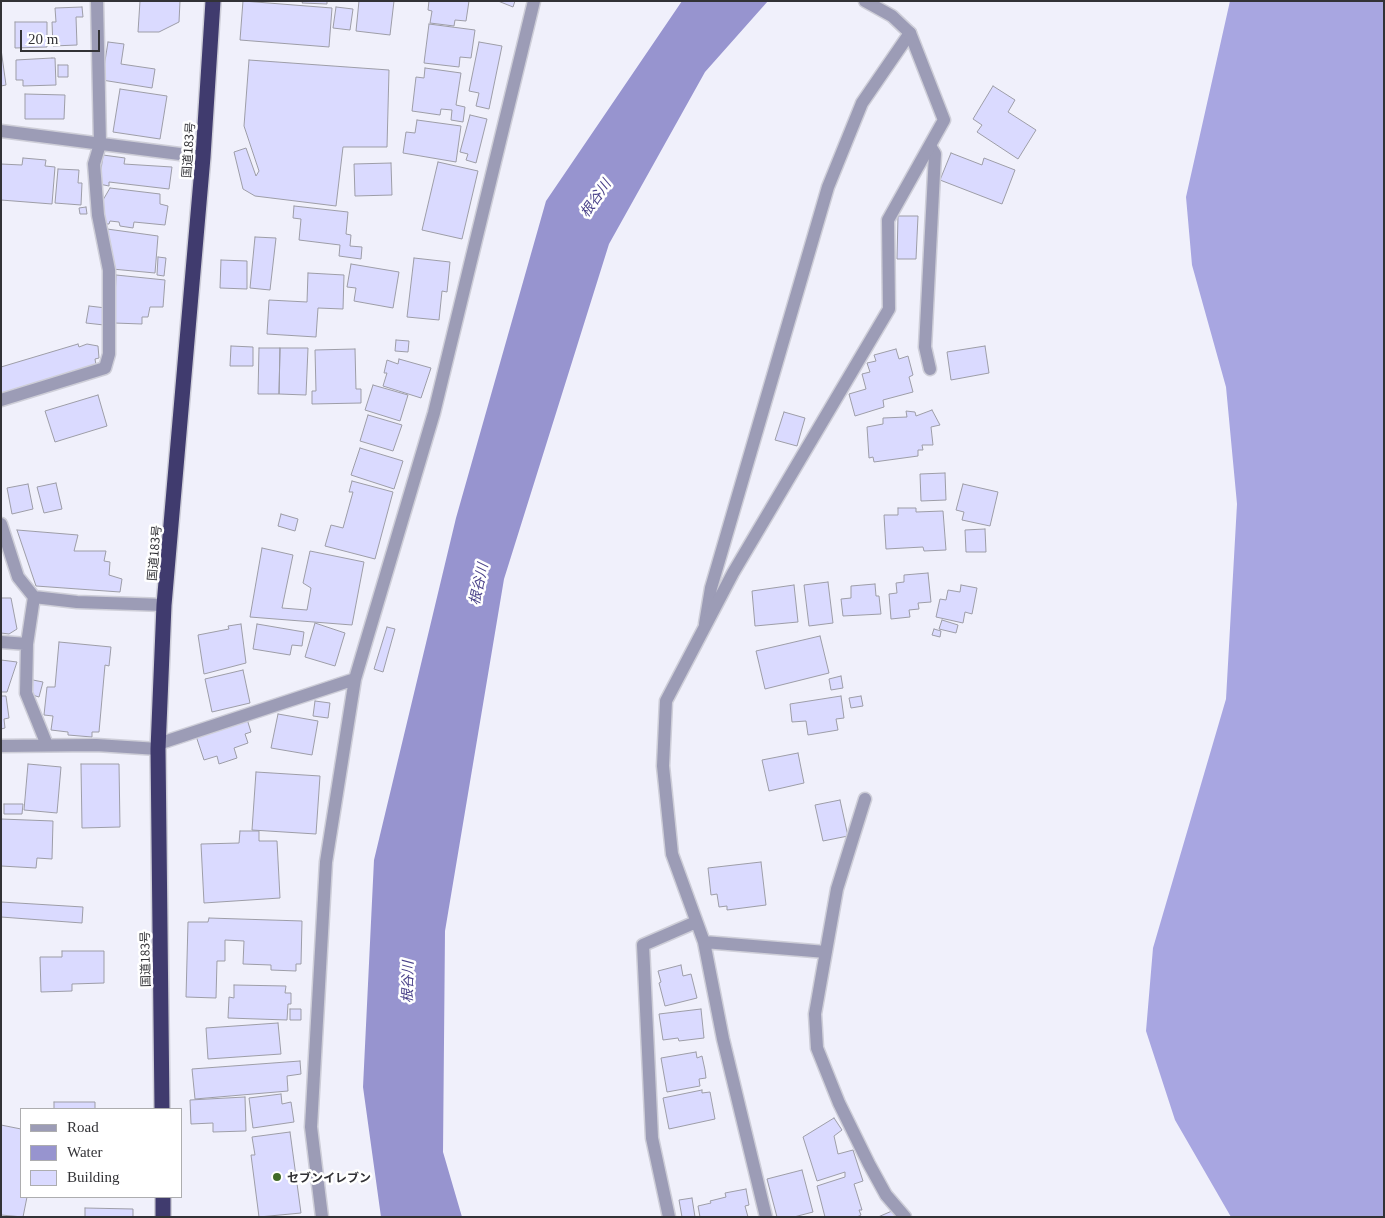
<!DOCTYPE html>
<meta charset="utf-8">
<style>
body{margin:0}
#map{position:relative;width:1385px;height:1218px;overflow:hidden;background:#f0f0fb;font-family:Georgia,serif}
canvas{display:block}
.frame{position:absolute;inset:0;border:2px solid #323236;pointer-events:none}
.legend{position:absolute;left:20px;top:1108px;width:162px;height:90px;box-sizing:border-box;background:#fff;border:1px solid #adadaf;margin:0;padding:6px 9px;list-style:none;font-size:15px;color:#323236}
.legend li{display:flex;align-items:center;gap:10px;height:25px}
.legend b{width:25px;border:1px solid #adadaf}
.scale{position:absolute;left:20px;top:30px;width:80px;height:22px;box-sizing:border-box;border:2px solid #323236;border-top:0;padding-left:6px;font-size:15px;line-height:18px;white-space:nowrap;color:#323236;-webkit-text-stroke:4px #fff;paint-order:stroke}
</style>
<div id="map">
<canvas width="1385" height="1218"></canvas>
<div class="frame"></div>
<ul class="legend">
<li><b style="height:6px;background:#9c9cb6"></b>Road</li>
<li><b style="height:14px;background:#9794cf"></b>Water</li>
<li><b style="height:14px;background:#dadaff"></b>Building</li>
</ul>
<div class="scale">20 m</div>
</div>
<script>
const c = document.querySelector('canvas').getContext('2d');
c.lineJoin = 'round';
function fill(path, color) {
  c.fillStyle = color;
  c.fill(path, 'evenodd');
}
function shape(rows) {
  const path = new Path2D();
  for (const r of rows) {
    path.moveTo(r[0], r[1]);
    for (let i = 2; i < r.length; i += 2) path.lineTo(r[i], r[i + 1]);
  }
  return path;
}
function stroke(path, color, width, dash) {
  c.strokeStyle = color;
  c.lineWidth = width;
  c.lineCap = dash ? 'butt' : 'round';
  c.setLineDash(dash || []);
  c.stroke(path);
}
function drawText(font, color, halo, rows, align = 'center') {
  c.font = font + ' Georgia,"Noto Sans JP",serif';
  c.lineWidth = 5;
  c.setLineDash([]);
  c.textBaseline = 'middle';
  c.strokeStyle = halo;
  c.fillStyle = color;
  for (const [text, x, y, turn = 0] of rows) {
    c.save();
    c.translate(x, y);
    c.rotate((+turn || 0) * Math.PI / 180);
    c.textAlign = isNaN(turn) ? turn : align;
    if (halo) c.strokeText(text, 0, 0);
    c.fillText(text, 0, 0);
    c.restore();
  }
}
const forest = shape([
 [1230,1,1384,1,1384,1217,1231,1217,1175,1120,1146,1031,1153,948,1226,699,1237,504,1226,387,1192,265,1186,197]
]);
const water = shape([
 [682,1,768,1,705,72,609,244,504,579,445,931,443,1152,462,1217,381,1217,363,1087,374,860,456,518,546,201]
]);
const building = shape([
 [140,1,180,1,179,22,159,32,138,32,140,1],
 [243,1,332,8,329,47,240,40,243,1],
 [303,1,327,1,327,4,302,3,303,1],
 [359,1,394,1,390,35,356,31,359,1],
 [429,1,469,1,466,21,455,20,454,26,430,23,432,11,428,10,429,1],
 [498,1,515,1,513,7,498,1],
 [82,7,83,17,76,17,77,45,53,46,52,22,56,22,55,8,82,7],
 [336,7,353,9,350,30,333,28,336,7],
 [15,22,47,22,47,47,15,48,15,22],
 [429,24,475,30,471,58,460,57,459,67,424,63,429,24],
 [108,42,124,44,121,64,155,69,152,88,102,80,108,42],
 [479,42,502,46,489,109,476,106,479,93,469,91,479,42],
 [1,49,6,85,1,86,1,49],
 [52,58,55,58,56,85,23,86,23,80,16,80,16,60,52,58],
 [249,60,389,70,387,147,343,147,336,206,255,196,243,189,234,152,246,148,256,176,259,171,244,126,249,60],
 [58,65,68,65,68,77,58,77,58,65],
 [425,68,461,73,456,105,465,107,463,122,451,120,452,110,441,109,440,115,412,111,416,77,424,78,425,68],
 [993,86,1015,100,1008,112,1036,130,1018,159,977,132,982,125,973,119,993,86],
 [120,89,167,96,160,139,113,132,120,89],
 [25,94,65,95,64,119,25,119,25,94],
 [470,115,487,119,476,163,466,160,468,154,460,152,470,115],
 [417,120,461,126,456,162,403,153,406,132,415,133,417,120],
 [951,153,982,165,984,158,1015,170,1002,204,940,180,951,153],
 [103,155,125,158,124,164,172,167,169,189,109,182,109,186,99,184,103,155],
 [23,158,46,160,45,166,55,167,52,204,1,200,1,164,22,165,23,158],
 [438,162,478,171,462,239,422,230,438,162],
 [391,163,392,195,355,196,354,164,391,163],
 [58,169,79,170,78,183,82,183,81,205,55,203,58,169],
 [110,188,160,194,160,204,168,206,165,225,134,222,133,228,120,226,119,222,110,221,109,224,106,224,100,199,103,200,110,188],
 [294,206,348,212,346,234,351,235,350,246,362,247,361,259,339,256,340,245,299,240,301,219,293,218,294,206],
 [86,207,87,214,80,214,79,208,86,207],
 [898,216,918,216,916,259,897,259,898,216],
 [107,229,158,236,155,273,112,269,107,229],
 [255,237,276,238,270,290,250,288,255,237],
 [158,257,166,258,164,276,157,275,158,257],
 [414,258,450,262,447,292,442,291,439,320,407,317,414,258],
 [221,260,247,261,247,289,220,288,221,260],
 [351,264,399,272,393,308,354,301,356,288,347,287,351,264],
 [308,273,344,275,343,309,318,308,316,337,267,334,269,300,307,302,308,273],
 [116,275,165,280,163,307,150,307,148,317,142,317,142,324,114,323,116,275],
 [89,306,106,308,104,325,86,323,89,306],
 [396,340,409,341,408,352,395,351,396,340],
 [78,344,79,347,87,344,98,346,99,358,95,359,96,365,1,394,1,367,78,344],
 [231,346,253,347,253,366,230,366,231,346],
 [985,346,989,373,951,380,947,352,985,346],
 [259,348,280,348,279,394,258,394,259,348],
 [280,348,308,348,306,395,279,394,280,348],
 [355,349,356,389,361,389,361,403,312,404,312,391,316,391,315,350,355,349],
 [896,349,899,359,908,356,913,375,909,377,913,392,883,400,884,407,855,416,849,394,866,389,862,374,870,372,867,363,876,361,874,355,896,349],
 [399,359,431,368,421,398,383,386,387,373,384,373,387,360,398,364,399,359],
 [373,385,408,395,400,421,365,410,373,385],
 [98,395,107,426,55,442,45,411,98,395],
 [932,410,940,425,931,427,933,445,922,445,923,450,918,450,918,456,874,462,873,457,869,458,867,427,883,424,883,418,907,417,906,411,915,412,916,416,932,410],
 [784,412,805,418,797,446,775,440,784,412],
 [368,415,402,425,393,451,360,441,368,415],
 [360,448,403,461,394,489,351,475,360,448],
 [945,473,946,500,921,501,920,474,945,473],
 [352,481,393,492,375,559,325,546,331,525,343,528,353,492,349,492,352,481],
 [56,483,62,509,44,513,37,487,56,483],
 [28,484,33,509,12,514,7,488,28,484],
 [963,484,998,492,990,526,962,520,964,512,956,510,963,484],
 [898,508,916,508,916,512,943,511,946,550,924,551,923,547,886,549,884,515,898,515,898,508],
 [281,514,298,519,295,531,278,526,281,514],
 [985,529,986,552,966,552,965,530,985,529],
 [17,530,78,535,74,551,106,551,104,561,110,562,109,575,122,579,120,592,36,586,17,530],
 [262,548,293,555,282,608,307,610,311,588,303,583,310,551,364,562,352,625,250,617,262,548],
 [928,573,931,602,918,603,919,609,909,610,910,617,891,619,889,594,897,593,896,583,904,582,904,575,928,573],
 [828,582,833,623,809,626,804,585,828,582],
 [875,584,876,596,879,596,881,614,843,616,841,599,851,598,851,586,875,584],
 [794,585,798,622,755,626,752,591,794,585],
 [961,585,977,588,972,614,965,612,963,623,936,617,940,599,946,600,948,590,960,592,961,585],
 [1,598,11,598,17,629,9,634,1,633,1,598],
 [942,620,958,625,956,633,939,629,942,620],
 [315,623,345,633,335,666,305,657,315,623],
 [241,624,246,663,204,674,198,635,229,629,228,626,241,624],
 [257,624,304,632,302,646,292,645,290,655,253,649,257,624],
 [387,627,395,629,383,672,374,669,387,627],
 [934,629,941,631,940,637,932,635,934,629],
 [820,636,829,673,765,689,756,651,820,636],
 [59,642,111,647,109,666,105,665,99,732,92,732,92,737,68,735,68,732,51,730,53,716,44,715,47,687,55,687,59,642],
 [1,660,17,662,7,692,1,692,1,660],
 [243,670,250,703,212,712,205,679,243,670],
 [841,676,843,688,831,690,829,679,841,676],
 [33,680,43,682,39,697,29,694,33,680],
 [1,696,6,696,9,718,4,719,5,728,1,729,1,696],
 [841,696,844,718,836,719,838,730,808,735,806,721,792,722,790,704,841,696],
 [861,696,863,706,851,708,849,698,861,696],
 [315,701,330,703,328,718,313,716,315,701],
 [278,714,318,721,312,755,271,748,278,714],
 [247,719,251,732,245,734,248,743,234,748,237,758,219,764,217,756,204,760,196,736,247,719],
 [798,753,804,783,769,791,762,760,798,753],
 [28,764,61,767,57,813,24,810,28,764],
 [81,764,119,764,120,827,82,828,81,764],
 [256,772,320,776,316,834,252,830,256,772],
 [840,800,848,836,823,841,815,805,840,800],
 [4,804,23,804,22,814,4,814,4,804],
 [1,819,53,821,52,859,37,858,36,868,1,866,1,819],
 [240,831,259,831,259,841,277,841,280,898,204,903,201,844,239,843,240,831],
 [761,862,766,905,727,910,727,906,719,907,717,894,711,895,708,868,761,862],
 [1,902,83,907,82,923,1,917,1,902],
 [209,918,302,921,301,964,296,964,296,971,271,970,271,965,243,964,244,941,225,940,225,961,217,961,216,998,186,997,188,922,208,922,209,918],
 [62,951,104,951,104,983,72,984,72,991,41,992,40,957,62,957,62,951],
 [681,965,683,976,691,974,697,998,665,1006,659,983,661,982,658,971,681,965],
 [234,985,286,986,285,993,291,993,291,1004,288,1004,287,1020,228,1018,229,997,234,998,234,985],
 [290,1009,301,1009,301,1020,290,1020,290,1009],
 [701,1009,704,1038,679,1041,678,1038,663,1040,659,1014,701,1009],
 [278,1023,281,1054,208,1059,206,1028,278,1023],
 [696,1052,697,1058,702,1056,705,1070,706,1078,699,1079,700,1086,667,1092,661,1058,696,1052],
 [300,1061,301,1074,287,1076,288,1091,195,1099,192,1069,300,1061],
 [702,1090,702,1093,710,1092,715,1119,669,1129,663,1098,702,1090],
 [281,1094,282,1104,291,1102,294,1122,253,1128,249,1098,281,1094],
 [245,1097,246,1131,213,1132,213,1123,191,1124,190,1100,245,1097],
 [54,1102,95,1102,95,1109,54,1109,54,1102],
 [834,1118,842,1130,834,1136,838,1154,853,1150,863,1181,854,1184,862,1210,859,1210,861,1215,857,1217,825,1217,817,1186,845,1177,845,1172,817,1181,803,1137,834,1118],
 [1,1125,21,1129,21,1197,27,1197,23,1217,1,1215,1,1125],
 [290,1132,301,1213,259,1217,251,1155,255,1155,252,1137,290,1132],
 [802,1170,813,1212,794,1217,777,1217,767,1179,802,1170],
 [746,1189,749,1205,745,1206,748,1217,700,1217,698,1206,711,1203,710,1201,726,1197,725,1193,746,1189],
 [692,1198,695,1217,682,1217,679,1200,692,1198],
 [85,1208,133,1209,133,1217,85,1217,85,1208],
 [892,1211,897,1217,878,1217,892,1211]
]);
const lane = shape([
 [930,369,925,347,935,154,930,146],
 [705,624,711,588,828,187,862,103,910,33]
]);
const street = shape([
 [1,131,203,157],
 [1,400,105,368,109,354,109,270,98,215,94,164,100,144,97,1],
 [1,524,18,577,34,597,77,602,164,605],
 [34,597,27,644,26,693,47,745],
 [1,642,27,644],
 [158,744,355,679],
 [1,746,96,745,158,749],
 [865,799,837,889,815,1014,817,1048,839,1103,869,1164,886,1195,905,1217],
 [704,942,826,952],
 [322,1217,311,1127,326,862,355,679,434,413,534,1],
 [669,1217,652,1138,643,945,696,922],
 [766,1217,723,1039,704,942,672,854,663,766,666,701,733,573,889,309,888,220,944,120,910,33,892,16,865,1]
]);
const highway = shape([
 [162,1109,158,749,164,605,203,157,213,1],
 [163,1197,163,1217]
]);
const markers = [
 [277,1177,5,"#406a28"]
];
const streetNames = [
 ["国道183号",188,150,-86],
 ["国道183号",154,553,-85],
 ["国道183号",145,959,-91]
];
const poiNames = [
 ["セブンイレブン",287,1177]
];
const waterNames = [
 ["根谷川",595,198,-55],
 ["根谷川",478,584,-78],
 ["根谷川",407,982,-89]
];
fill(forest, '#a8a6e1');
fill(water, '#9794cf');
fill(building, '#dadaff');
stroke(building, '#9d9da7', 1);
stroke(lane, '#ceced8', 15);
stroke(street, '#ceced8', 15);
stroke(highway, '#ceced8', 18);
stroke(lane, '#9c9cb6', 12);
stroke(street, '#9c9cb6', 12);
stroke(highway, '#403b6e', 15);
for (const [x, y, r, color] of markers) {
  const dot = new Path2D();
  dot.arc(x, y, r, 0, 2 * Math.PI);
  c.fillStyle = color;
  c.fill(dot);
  stroke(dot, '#fff', 2);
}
drawText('12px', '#323236', '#fff', streetNames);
drawText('bold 12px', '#323236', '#fff', poiNames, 'left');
drawText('italic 14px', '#4b438a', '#fff', waterNames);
</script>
